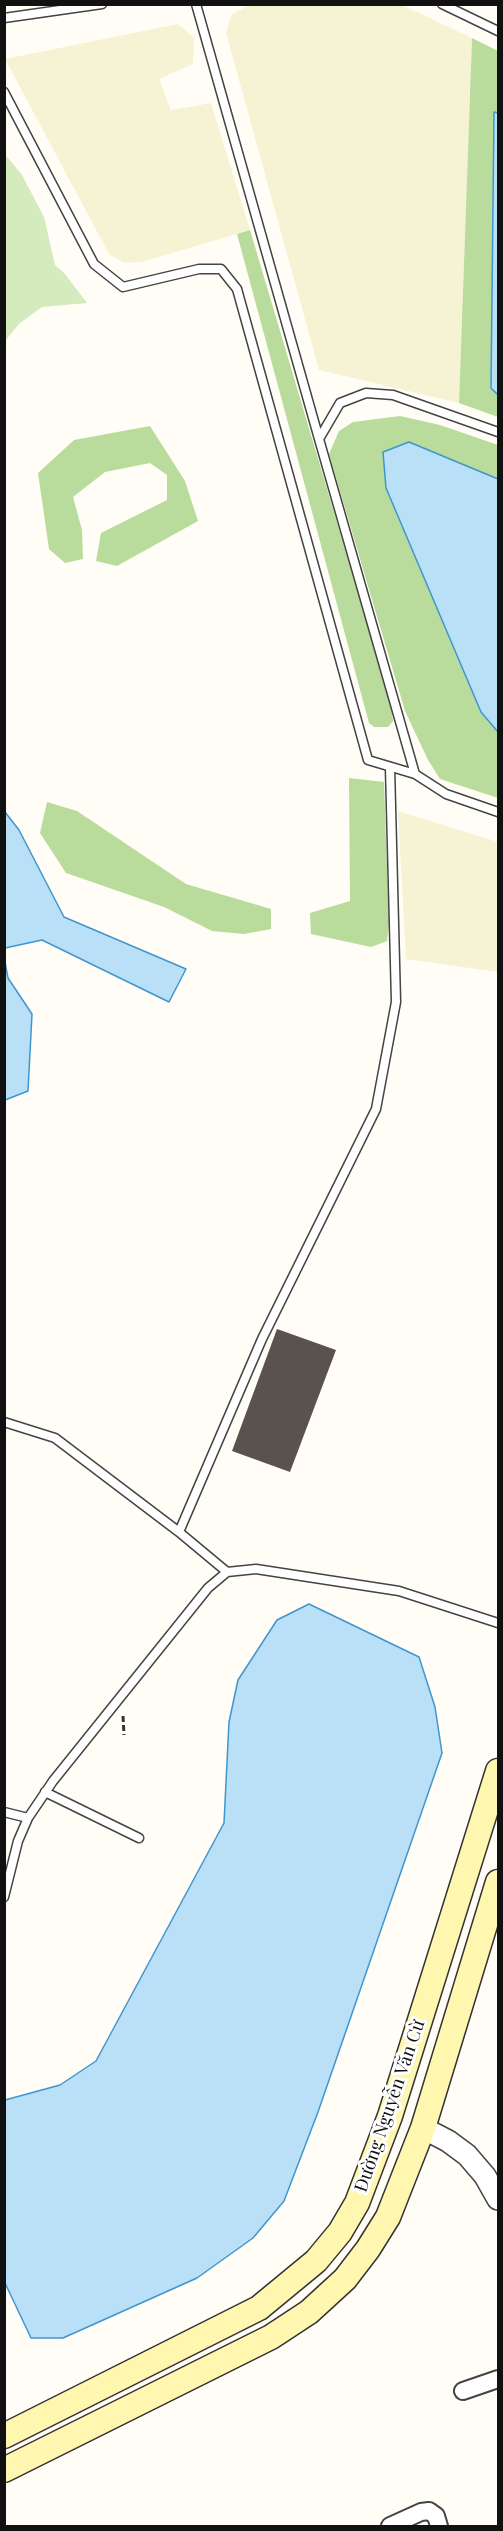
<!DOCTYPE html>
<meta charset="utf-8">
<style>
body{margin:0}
#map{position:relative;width:503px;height:2531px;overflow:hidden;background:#fffdf5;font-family:"Playfair Display",serif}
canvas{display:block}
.frame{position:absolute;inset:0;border:6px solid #111;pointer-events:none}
</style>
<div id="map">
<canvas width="503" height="2531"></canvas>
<div class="frame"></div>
</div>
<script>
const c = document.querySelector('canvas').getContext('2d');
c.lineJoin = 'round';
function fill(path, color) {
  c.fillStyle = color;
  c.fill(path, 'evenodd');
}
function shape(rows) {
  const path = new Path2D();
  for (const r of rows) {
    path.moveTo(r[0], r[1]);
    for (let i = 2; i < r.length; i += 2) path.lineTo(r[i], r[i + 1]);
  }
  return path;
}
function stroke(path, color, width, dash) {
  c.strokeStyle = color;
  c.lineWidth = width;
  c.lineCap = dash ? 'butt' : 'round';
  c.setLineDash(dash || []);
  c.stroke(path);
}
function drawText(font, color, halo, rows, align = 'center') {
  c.font = font + ' "Playfair Display",serif';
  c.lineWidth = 6;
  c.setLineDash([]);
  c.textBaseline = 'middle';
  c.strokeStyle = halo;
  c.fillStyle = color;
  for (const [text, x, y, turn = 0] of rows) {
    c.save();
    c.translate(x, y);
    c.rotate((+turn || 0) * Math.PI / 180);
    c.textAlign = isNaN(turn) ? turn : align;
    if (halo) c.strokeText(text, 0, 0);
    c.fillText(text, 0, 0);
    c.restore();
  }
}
const farmland = shape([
 [402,5,472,38,459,403,319,370,226,33,231,15,249,5],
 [178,24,194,38,193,64,159,79,171,110,211,103,250,230,142,262,124,263,109,254,5,59],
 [398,811,498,842,498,972,406,959]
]);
const green = shape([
 [4,153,22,175,44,217,55,265,65,274,87,303,42,307,20,323,5,341]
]);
const forest = shape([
 [472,38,498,51,498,113,494,113,491,388,498,395,498,417,459,403],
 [250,230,391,704,393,721,388,727,374,727,369,723,237,234],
 [400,416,440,425,498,445,498,479,409,442,481,712,498,732,498,798,440,779,428,760,405,711,329,454,339,431,353,422],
 [150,426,185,481,198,521,117,566,96,561,101,533,167,500,167,475,150,463,105,472,73,497,82,530,83,559,65,563,49,549,38,473,74,440],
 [349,778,384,782,389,923,387,941,371,947,311,934,310,913,350,901],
 [47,802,77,811,186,884,271,909,271,929,244,934,212,931,164,907,66,873,40,833]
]);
const water = shape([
 [494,112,498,113,498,395,491,388,494,112],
 [409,442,498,479,498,732,481,712,386,488,383,452,409,442],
 [5,812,19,830,64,917,186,969,169,1002,42,940,5,948,5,812],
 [4,957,8,978,32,1014,28,1091,5,1100,4,957],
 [309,1604,419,1657,435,1707,442,1753,318,2112,284,2201,253,2238,197,2278,63,2338,31,2338,5,2283,5,2100,60,2085,96,2061,224,1823,229,1722,238,1680,277,1620,309,1604]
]);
const building = shape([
 [277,1329,336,1350,290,1472,232,1451]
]);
const path = shape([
 [123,1716,124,1735]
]);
const service = shape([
 [196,4,319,439],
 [442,4,498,31],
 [4,18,102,4],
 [4,92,94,264,123,287,199,269,221,269,237,289,368,760,415,774,446,794,498,812],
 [415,774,319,439,340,403,366,393,393,395,498,432],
 [4,1422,55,1438,179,1532,227,1572],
 [179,1532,262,1339,376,1109,396,1002,390,767],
 [45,1792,139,1838],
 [4,1812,28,1818],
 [4,1897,18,1841,28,1818,53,1781,208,1588,227,1572,256,1569,399,1591,498,1623]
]);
const minor = shape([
 [463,2391,498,2379],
 [390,2526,421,2512,429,2511,436,2516,439,2526]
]);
const tertiary = shape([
 [423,2128,448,2141,467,2155,485,2176,498,2199]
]);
const secondary = shape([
 [4,2436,259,2308,316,2261,340,2232,357,2203,390,2116,498,1771],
 [4,2470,271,2337,309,2312,345,2279,368,2249,388,2217,423,2128,498,1882]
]);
const streetNames = [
 ["Đường Nguyễn Văn Cừ",390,2106,-71]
];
fill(farmland, '#f6f3d4');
fill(green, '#d5ebbd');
fill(forest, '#b9dc9c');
fill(water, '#b9e0f7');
stroke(water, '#3f96cf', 1.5);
fill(building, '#5a524d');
stroke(service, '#444', 11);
stroke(minor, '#444', 20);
stroke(tertiary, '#444', 24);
stroke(secondary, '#333', 27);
stroke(path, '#333', 3, [6, 3]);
stroke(service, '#fff', 8);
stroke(minor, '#fff', 16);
stroke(tertiary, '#fff', 21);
stroke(secondary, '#fff6b0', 24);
drawText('18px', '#111', '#fff', streetNames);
</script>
